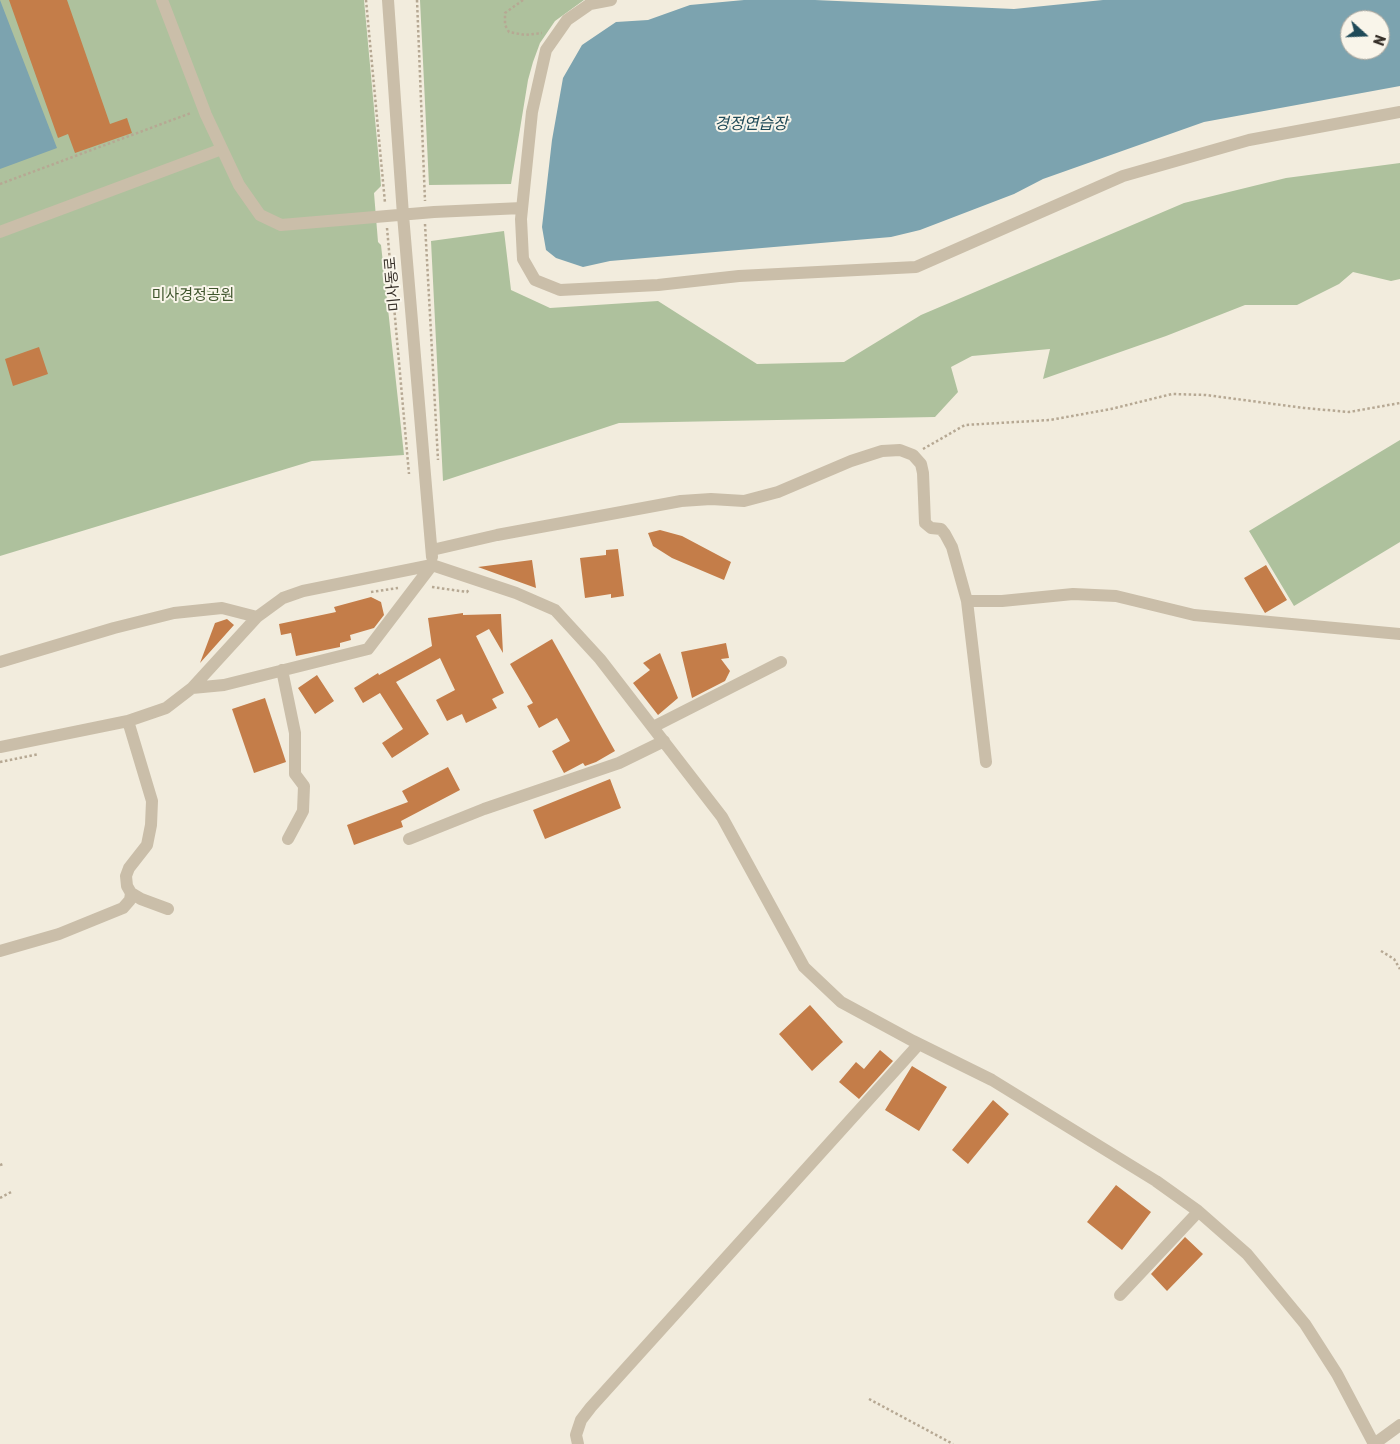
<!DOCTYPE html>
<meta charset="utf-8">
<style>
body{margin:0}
#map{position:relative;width:1400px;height:1444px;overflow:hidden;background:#f2ecdd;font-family:Rubik,sans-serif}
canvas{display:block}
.north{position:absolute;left:1340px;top:10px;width:50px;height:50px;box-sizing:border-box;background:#f9f5ea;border:1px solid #aba69d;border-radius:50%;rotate:110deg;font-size:14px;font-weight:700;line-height:20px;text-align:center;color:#373029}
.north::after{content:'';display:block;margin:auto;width:18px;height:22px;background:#1f4a58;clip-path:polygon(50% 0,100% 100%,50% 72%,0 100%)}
</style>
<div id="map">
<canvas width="1400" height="1444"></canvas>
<div class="north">N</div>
</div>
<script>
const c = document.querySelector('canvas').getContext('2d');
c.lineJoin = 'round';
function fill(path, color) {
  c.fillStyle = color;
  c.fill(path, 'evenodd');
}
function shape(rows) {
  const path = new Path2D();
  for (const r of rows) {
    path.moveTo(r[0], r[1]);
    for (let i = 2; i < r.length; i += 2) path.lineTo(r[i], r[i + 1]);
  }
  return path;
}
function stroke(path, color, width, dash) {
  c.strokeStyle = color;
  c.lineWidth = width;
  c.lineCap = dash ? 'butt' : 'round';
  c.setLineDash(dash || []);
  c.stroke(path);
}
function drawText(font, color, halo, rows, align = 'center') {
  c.font = font + ' Rubik,"Noto Sans KR",sans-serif';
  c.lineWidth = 4;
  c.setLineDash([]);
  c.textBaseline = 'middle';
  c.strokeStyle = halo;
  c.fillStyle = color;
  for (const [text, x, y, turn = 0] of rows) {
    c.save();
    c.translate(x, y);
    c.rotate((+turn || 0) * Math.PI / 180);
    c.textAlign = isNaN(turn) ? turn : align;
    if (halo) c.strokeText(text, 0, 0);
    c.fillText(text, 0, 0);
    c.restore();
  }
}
const green = shape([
 [0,0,364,0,380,173,381,186,374,193,378,242,381,245,404,455,312,461,0,556],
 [420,0,584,0,555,21,540,43,533,62,528,80,511,184,429,185],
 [1400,163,1400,279,1391,281,1353,272,1339,284,1297,305,1245,305,1166,336,1043,379,1050,349,972,356,951,367,958,392,935,417,619,423,443,481,431,241,504,231,511,290,550,308,658,301,757,364,844,362,921,315,1184,203,1286,178],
 [1400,440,1400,542,1294,606,1249,531]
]);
const water = shape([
 [0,0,57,148,0,169],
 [744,0,815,0,1014,9,1103,0,1400,0,1400,86,1204,122,1043,179,1014,194,920,230,891,237,610,261,583,267,556,258,546,250,542,227,552,140,563,78,582,45,616,22,648,20,690,5],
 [1350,20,1380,20,1380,50,1350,50]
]);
const building = shape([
 [9,0,67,0,110,124,127,118,132,133,75,153,68,134,58,138],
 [39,347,48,374,13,386,5,359],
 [660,530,682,536,731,562,724,580,672,558,653,546,648,533],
 [618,549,624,596,611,598,611,594,585,598,580,558,606,555,606,550],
 [532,560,536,588,478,567],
 [1266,565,1287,600,1265,613,1244,578],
 [371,597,381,602,384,615,374,628,350,635,351,640,340,643,340,647,296,656,291,633,281,635,279,624,336,612,334,607],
 [463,613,463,615,501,614,503,653,489,629,476,636,504,693,492,699,497,708,466,723,462,714,447,721,436,700,455,690,440,658,396,682,429,734,392,758,382,743,403,729,380,693,363,703,354,688,378,673,379,675,432,646,428,618],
 [227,619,234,625,200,663,215,623],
 [552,639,615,751,596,762,585,766,583,763,564,773,552,751,570,741,557,718,539,728,527,706,533,703,510,664],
 [726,643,729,658,721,659,730,671,725,681,692,698,681,652],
 [660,653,678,698,658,715,633,683,650,670,643,663],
 [317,675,334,701,315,714,298,688],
 [265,698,286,762,254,773,232,709],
 [448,767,460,790,401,821,403,827,354,845,347,825,408,802,402,791],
 [610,779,621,808,545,839,533,810],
 [810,1005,843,1042,812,1071,779,1034],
 [880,1050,893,1061,859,1099,839,1082,856,1062,864,1069],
 [912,1066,947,1087,919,1131,885,1110],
 [993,1100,1009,1114,968,1164,952,1150],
 [1116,1185,1151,1212,1122,1250,1087,1222],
 [1185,1237,1203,1254,1167,1291,1151,1274]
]);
const path = shape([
 [366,0,385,203],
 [417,0,425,201],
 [523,0,505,13,505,25,509,32,525,35,542,33],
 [0,184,191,113],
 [425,224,438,460],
 [387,228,409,474],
 [923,449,965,425,1050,420,1111,409,1172,394,1206,395,1304,408,1349,412,1400,403],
 [432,587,467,592,469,589],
 [371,592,398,588],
 [0,762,39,754],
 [1381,951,1394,959,1400,969],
 [0,1165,3,1164],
 [0,1198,13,1191],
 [869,1399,953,1444]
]);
const minor = shape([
 [162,0,206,115,239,185,260,215,281,225,434,212,522,208],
 [388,0,403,215,432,557],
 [611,0,590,4,567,20,546,50,532,112,521,219,523,259,535,280,560,290,658,285,739,276,916,267,1123,176,1249,140,1400,112],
 [0,232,222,149],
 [432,550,497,535,681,501,711,499,744,501,778,492,851,461,882,451,900,450,913,455,921,464,923,473,925,523,931,528,941,529,945,534,952,547,967,601,986,762],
 [967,601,1002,601,1073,594,1116,596,1194,615,1400,634],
 [0,662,114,628,174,613,222,608,257,617],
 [282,670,295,733,295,774,304,786,303,811,288,839],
 [192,688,224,685,368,649,432,565],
 [128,721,152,801,151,825,147,845,129,868,126,876,127,886,131,893,141,899,168,909],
 [653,727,781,662],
 [0,747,128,721,166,708,192,688,257,617,283,598,303,591,432,565,516,593,555,610,600,659,722,817,804,967,841,1002,913,1041,992,1080,1156,1181,1198,1211,1247,1254,1305,1324,1337,1374,1374,1444],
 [409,839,484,809,619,763,664,741],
 [0,951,59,934,123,908,130,900,131,893],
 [1120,1295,1198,1212],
 [578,1444,576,1435,581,1420,591,1407,919,1044],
 [1374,1444,1400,1425]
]);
const streetNames = [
 ["미사동로",393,284,-95]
];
const parkNames = [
 ["미사경정공원",193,296]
];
const waterNames = [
 ["경정연습장",751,124]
];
fill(green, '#aec19d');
fill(water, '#7ca3af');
fill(building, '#c47d49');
stroke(path, '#b6a893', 2.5, [2.5, 2.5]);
stroke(minor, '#cabea9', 12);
drawText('15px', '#373029', '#f9f5ea', streetNames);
drawText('15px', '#3f552d', '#f9f5ea', parkNames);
drawText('italic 16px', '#1f4a58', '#f9f5ea', waterNames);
</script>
